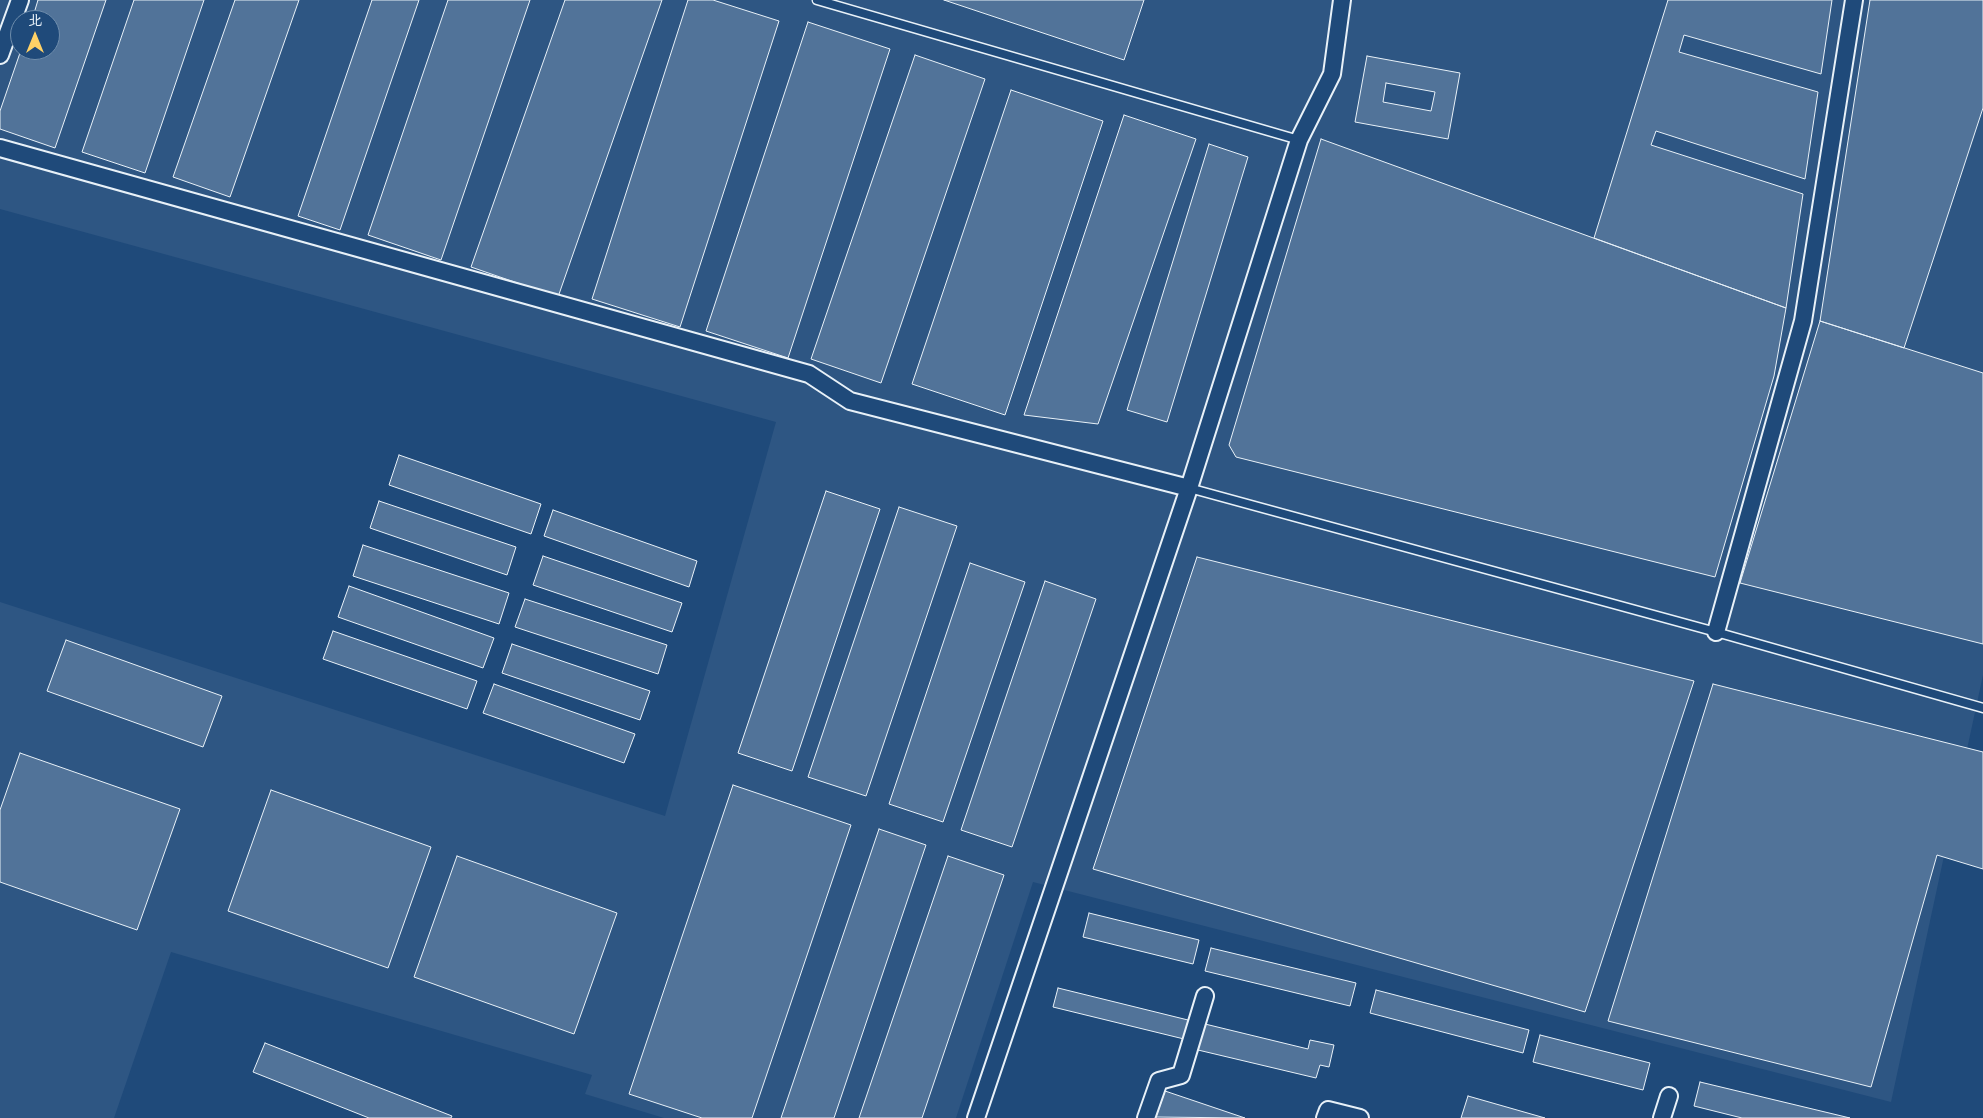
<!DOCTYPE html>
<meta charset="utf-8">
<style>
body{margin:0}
#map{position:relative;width:1983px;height:1118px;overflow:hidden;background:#1f4a7a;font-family:Mynerve,"LXGW WenKai TC",sans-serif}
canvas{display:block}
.north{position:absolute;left:10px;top:10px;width:50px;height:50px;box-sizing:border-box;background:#1f4a7a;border:1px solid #6f8dac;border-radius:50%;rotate:0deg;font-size:14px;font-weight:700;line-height:20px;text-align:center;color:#e8f1f8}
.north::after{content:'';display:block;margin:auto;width:18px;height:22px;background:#ffd166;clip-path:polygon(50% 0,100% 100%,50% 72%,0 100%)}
</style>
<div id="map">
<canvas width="1983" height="1118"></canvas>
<div class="north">北</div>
</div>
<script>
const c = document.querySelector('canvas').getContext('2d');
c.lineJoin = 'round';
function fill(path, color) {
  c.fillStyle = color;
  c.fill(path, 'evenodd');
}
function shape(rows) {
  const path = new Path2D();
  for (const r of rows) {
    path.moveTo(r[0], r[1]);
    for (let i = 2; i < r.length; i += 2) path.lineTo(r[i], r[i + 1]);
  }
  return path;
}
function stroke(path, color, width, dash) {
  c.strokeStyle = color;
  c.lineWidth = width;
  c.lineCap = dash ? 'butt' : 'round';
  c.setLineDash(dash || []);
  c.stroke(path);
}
const built = shape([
 [0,0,1983,0,1983,675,1891,1102,1033,882,956,1118,664,1118,585,1094,592,1075,171,952,114,1118,0,1118,0,602,665,816,776,422,0,209],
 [20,20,50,20,50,50,20,50]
]);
const building = shape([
 [38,0,106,0,55,148,0,129,0,111,21,50,50,50,50,20,32,20,38,0],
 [134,0,204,0,145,173,82,152,134,0],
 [235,0,299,0,230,197,173,177,235,0],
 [372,0,419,0,340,230,298,216,372,0],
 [448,0,530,0,441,260,368,235,448,0],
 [565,0,662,0,558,297,471,267,565,0],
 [688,0,713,0,779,21,680,327,592,299,688,0],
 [944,0,1144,0,1124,60,944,0],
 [1668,0,1832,0,1821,74,1684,35,1679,52,1818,92,1805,179,1656,131,1651,145,1803,194,1786,308,1594,238,1668,0],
 [1870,0,1983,0,1983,108,1904,348,1820,321,1870,0],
 [808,22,890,49,788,358,706,331,808,22],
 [915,55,985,79,881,383,811,359,915,55],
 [1367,56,1460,73,1448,139,1355,122,1367,56],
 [1386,83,1435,92,1431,111,1383,102,1386,83],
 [1011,90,1103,121,1005,415,912,384,1011,90],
 [1124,115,1196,139,1098,424,1024,415,1124,115],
 [1321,139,1786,308,1774,376,1715,577,1236,457,1229,445,1321,139],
 [1209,144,1248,157,1167,422,1127,410,1209,144],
 [1820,321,1983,373,1983,644,1740,583,1820,321],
 [399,455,541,504,531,534,389,485,399,455],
 [826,491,880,509,792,771,738,753,826,491],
 [379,501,516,547,507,575,370,528,379,501],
 [899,507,957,526,866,796,808,777,899,507],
 [553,510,697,561,689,587,544,536,553,510],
 [363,545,509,593,499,624,353,576,363,545],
 [543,556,682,603,672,632,533,585,543,556],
 [1197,557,1694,681,1585,1012,1093,869,1197,557],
 [970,563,1025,582,943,822,889,804,970,563],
 [1045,581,1096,599,1012,847,961,830,1045,581],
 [349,586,494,638,483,668,338,617,349,586],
 [525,599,667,645,658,674,515,627,525,599],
 [333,631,477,681,467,709,323,659,333,631],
 [66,640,222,696,203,747,47,691,66,640],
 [512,644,650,691,640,720,502,673,512,644],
 [494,684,635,734,624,763,483,713,494,684],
 [1713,684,1983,752,1983,869,1937,855,1871,1087,1608,1021,1713,684],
 [20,753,180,809,137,930,0,882,0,810,20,753],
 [733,785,851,825,752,1118,702,1118,629,1094,733,785],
 [271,790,431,847,388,968,228,911,271,790],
 [879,829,926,845,834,1118,781,1118,879,829],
 [457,856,617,913,574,1034,414,977,457,856],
 [948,856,1004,875,922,1118,859,1118,948,856],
 [1089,913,1199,940,1193,964,1083,937,1089,913],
 [1211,948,1356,983,1350,1006,1205,971,1211,948],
 [1058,988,1188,1020,1184,1039,1053,1007,1058,988],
 [1376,990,1529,1030,1523,1053,1370,1013,1376,990],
 [1205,1024,1308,1049,1310,1040,1334,1045,1329,1067,1320,1065,1316,1078,1198,1050,1205,1024],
 [1540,1035,1650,1063,1643,1090,1533,1062,1540,1035],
 [265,1043,452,1116,451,1118,369,1118,253,1072,265,1043],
 [1700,1082,1850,1118,1742,1118,1694,1106,1700,1082],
 [1165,1091,1245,1118,1156,1117,1165,1091],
 [1468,1096,1545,1118,1461,1118,1468,1096]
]);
const lane = shape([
 [817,0,1299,140],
 [1189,488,1716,632,1983,708]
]);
const street = shape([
 [0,55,20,0],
 [0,148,809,374,850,401,1189,488],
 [1716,632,1803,321,1854,0],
 [976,1118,1189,488,1299,140,1332,74,1342,0],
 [1146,1118,1159,1081,1181,1075,1205,996],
 [1325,1118,1328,1110,1360,1118],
 [1662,1118,1669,1096]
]);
fill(built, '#2e5683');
fill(building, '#517399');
stroke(building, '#e8f1f8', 1);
stroke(lane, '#e8f1f8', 11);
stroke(street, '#e8f1f8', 20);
stroke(lane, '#1f4a7a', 8);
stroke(street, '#1f4a7a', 16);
</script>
